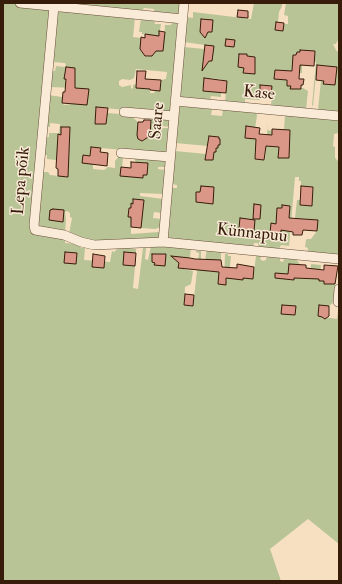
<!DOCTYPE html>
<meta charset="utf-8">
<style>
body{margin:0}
#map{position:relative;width:342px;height:584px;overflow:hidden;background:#f6e0c1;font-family:"IM FELL Double Pica",serif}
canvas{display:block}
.frame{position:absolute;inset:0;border:4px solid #371c0a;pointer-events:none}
</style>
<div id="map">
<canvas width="342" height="584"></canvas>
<div class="frame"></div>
</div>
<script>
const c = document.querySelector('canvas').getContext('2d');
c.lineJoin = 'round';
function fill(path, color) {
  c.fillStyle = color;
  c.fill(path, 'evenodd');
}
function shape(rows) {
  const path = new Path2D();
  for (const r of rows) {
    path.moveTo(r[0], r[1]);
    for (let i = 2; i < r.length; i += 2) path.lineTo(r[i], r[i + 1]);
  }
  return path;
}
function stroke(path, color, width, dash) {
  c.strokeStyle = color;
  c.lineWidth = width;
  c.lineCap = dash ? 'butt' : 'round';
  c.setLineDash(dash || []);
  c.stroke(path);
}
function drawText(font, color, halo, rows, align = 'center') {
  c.font = font + ' "IM FELL Double Pica",serif';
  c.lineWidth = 3;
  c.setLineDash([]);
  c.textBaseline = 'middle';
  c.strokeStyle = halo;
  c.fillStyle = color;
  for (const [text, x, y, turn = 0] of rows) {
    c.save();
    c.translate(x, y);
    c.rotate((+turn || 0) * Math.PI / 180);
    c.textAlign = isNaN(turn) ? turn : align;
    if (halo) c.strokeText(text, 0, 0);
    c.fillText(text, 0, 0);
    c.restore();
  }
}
const green = shape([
 [3,3,20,3,54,6,34,225,65,240,65,243,78,244,81,245,81,248,85,248,84,260,110,262,112,251,114,252,119,247,136,249,136,253,123,265,135,266,133,288,138,289,143,248,146,248,145,259,148,260,151,246,191,247,190,257,183,257,179,262,179,268,193,271,191,284,185,287,184,305,193,306,199,253,196,252,196,251,201,251,201,259,208,268,208,271,219,272,219,281,218,281,218,284,224,284,225,254,228,254,228,256,231,256,229,275,253,279,256,256,260,255,261,257,260,259,263,261,266,260,267,255,280,257,280,261,283,262,285,257,296,258,300,265,287,276,287,280,294,280,294,277,310,279,311,264,321,265,319,281,324,281,324,284,330,284,330,282,336,277,335,285,338,286,334,302,329,306,319,306,318,316,337,319,339,303,339,544,308,519,270,549,281,581,3,581],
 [51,3,181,3,179,15,154,12,154,9,144,8,141,13],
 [254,3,282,3,282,6,279,12,278,22,276,22,275,30,282,31,284,24,288,24,288,16,284,15,286,3,339,3,339,42,337,41,336,44,333,44,336,50,339,53,339,113,319,111,318,109,321,81,324,81,323,83,329,66,317,65,313,106,312,105,316,62,314,61,315,51,308,50,307,53,304,53,304,50,301,50,300,52,297,52,296,55,293,55,293,62,296,65,302,65,302,73,291,73,287,86,291,86,291,89,303,88,308,91,306,110,271,107,272,88,263,85,260,85,260,100,245,99,245,104,225,103,227,81,221,81,221,79,204,78,203,91,220,92,221,89,221,97,211,96,210,102,181,98,180,96,184,47,204,49,205,45,184,42,186,17,193,18,193,12,251,19],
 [60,11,135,17,133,37,141,38,140,49,142,49,144,55,147,57,153,55,155,51,163,51,163,46,160,41,164,41,165,25,171,25,172,22,178,24,170,112,124,110,96,107,95,124,106,124,107,114,108,113,130,115,138,122,138,139,142,141,146,139,146,136,150,137,151,117,167,120,170,123,170,127,162,126,162,128,170,128,167,152,164,154,91,147,90,153,93,165,93,169,104,170,108,167,115,168,115,161,120,155,123,158,122,168,143,178,143,175,147,175,147,163,136,162,133,157,166,159,165,167,158,167,158,169,165,170,163,194,140,193,140,196,163,199,162,213,154,212,153,218,162,219,161,227,155,229,141,228,144,200,134,199,133,204,131,204,131,208,129,208,128,217,131,217,131,234,159,232,160,235,157,238,99,243,69,234,72,218,70,217,70,213,67,211,65,212,66,219,65,233,37,226,41,172,48,172,50,175,68,177,68,168,67,168,57,158,56,160,47,159,47,155,43,155,44,137,49,137,49,133,59,133,60,124,50,123,50,127,45,127,48,95,62,97,63,98,62,103,64,105,73,104,74,94,77,88,49,87,51,71,55,71,56,66,65,67,66,65,65,63,52,62,57,13],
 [136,69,167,72,166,79,161,80,160,91,155,91,154,93,150,93,150,86,140,85,139,88,136,88,136,84,133,85,133,89,131,88,131,85,122,87,119,85,119,81,122,79,130,80,134,78],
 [61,127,70,135,70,146,57,145,58,134,61,134],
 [141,18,154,20,155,24,161,24,159,36,142,34,142,32,139,32],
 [180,106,212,109,211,115,222,116,223,109,256,112,257,116,255,128,246,126,245,138,259,139,256,149,255,159,265,160,268,120,267,130,272,131,273,147,279,147,279,158,288,158,290,130,284,129,285,115,339,119,339,133,334,134,333,146,335,147,335,158,339,162,339,251,337,255,307,253,308,248,305,247,306,240,307,239,311,239,317,231,317,220,295,218,297,200,300,200,300,205,312,206,313,187,301,186,301,181,299,181,299,177,295,177,289,246,281,245,279,249,259,248,258,243,254,243,253,247,171,238,169,237,168,235,172,188,177,188,177,185,172,184,175,151,206,154,206,159,213,160,214,152,216,152,216,148,218,148,218,145,220,145,220,139,219,139,219,137,209,136,208,146,175,143],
 [207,249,221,250,221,260,205,260]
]);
const building = shape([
 [238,10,248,11,248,18,237,17,238,10],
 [201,19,213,20,212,32,208,32,205,38,200,32,201,19],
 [276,22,284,23,283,31,275,30,276,22],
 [159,31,165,32,163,51,156,51,152,56,145,56,140,49,141,37,145,38,145,34,159,36,159,31],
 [226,39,235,40,234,47,225,46,226,39],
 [205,45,214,46,212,61,209,61,202,71,205,45],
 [300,50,315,51,314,66,300,65,299,79,304,79,303,85,301,85,301,89,290,89,291,86,287,86,287,80,274,79,275,70,292,71,293,55,296,55,297,52,300,52,300,50],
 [239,54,247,54,247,56,255,57,255,74,243,73,244,68,238,67,239,54],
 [317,65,337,67,335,85,323,84,324,81,316,80,317,65],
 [66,67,75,68,75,88,89,89,87,105,62,103,63,92,65,92,66,79,64,79,66,67],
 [137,71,146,71,145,79,161,80,160,91,150,90,150,89,136,88,137,71],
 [204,78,227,81,226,93,203,91,204,78],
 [260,85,272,86,271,96,263,96,263,94,260,93,260,85],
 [96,107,108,108,106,124,95,124,96,107],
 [144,120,151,120,150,136,142,141,138,139,137,135,138,122,143,122,144,120],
 [246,126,260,128,259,134,272,135,272,129,290,130,289,158,278,158,279,147,266,146,264,160,255,159,256,139,245,138,246,126],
 [61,127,70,127,68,177,58,176,58,169,56,168,58,134,61,135,61,127],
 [209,136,219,137,219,139,220,139,220,145,218,145,218,148,216,148,216,152,214,152,213,160,205,160,209,136],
 [91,147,101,148,100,152,108,153,107,166,82,163,83,155,90,156,91,147],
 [131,162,148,163,147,175,143,175,143,178,120,176,121,167,131,168,131,162],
 [201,186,214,187,213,204,196,202,196,192,200,192,201,186],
 [301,186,313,187,312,206,300,205,301,186],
 [133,199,144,200,141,228,131,227,131,217,128,217,129,208,131,208,131,203,133,204,133,199],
 [254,204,261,205,260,219,253,219,254,204],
 [282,205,290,206,289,218,318,220,317,231,303,230,302,235,293,235,293,232,281,230,281,234,270,234,271,223,276,224,277,208,282,208,282,205],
 [53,209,64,210,63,222,49,220,50,210,53,209],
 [240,218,255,220,254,231,251,230,251,232,241,231,241,228,239,228,240,218],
 [65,252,77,253,76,264,64,263,65,252],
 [124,252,136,253,135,266,123,265,124,252],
 [93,254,105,256,104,268,92,267,93,254],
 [152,254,166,254,165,266,154,265,155,263,152,262,152,254],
 [171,256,190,258,195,259,221,260,222,267,237,268,237,264,254,267,253,279,243,278,243,280,226,278,226,285,218,284,219,272,178,268,179,263,171,256],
 [289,264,306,265,306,268,324,270,324,265,338,266,335,284,324,284,324,281,319,281,319,279,294,278,294,280,275,278,275,273,288,274,289,264],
 [185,294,194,295,193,306,184,305,185,294],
 [282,305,296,306,295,315,281,314,282,305],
 [319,305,329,306,329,316,325,319,322,317,318,316,319,305]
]);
const minor = shape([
 [20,3,183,19],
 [54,6,34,225,35,230,64,235,81,242,94,245,163,242,339,259],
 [175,101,339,116],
 [124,112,174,116],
 [121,153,170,157],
 [163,242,184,3],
 [338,302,339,289]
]);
const streetNames = [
 ["Kase",259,94,6],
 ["Saare",158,121,-85],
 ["Lepa põik",22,181,-85],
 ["Künnapuu",252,234,6]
];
fill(green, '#b8c396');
fill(building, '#da9787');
stroke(building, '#371c0a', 1);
stroke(minor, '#674d38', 10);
stroke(minor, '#f9ebd7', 9);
drawText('17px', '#371c0a', '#f9ebd7', streetNames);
</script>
